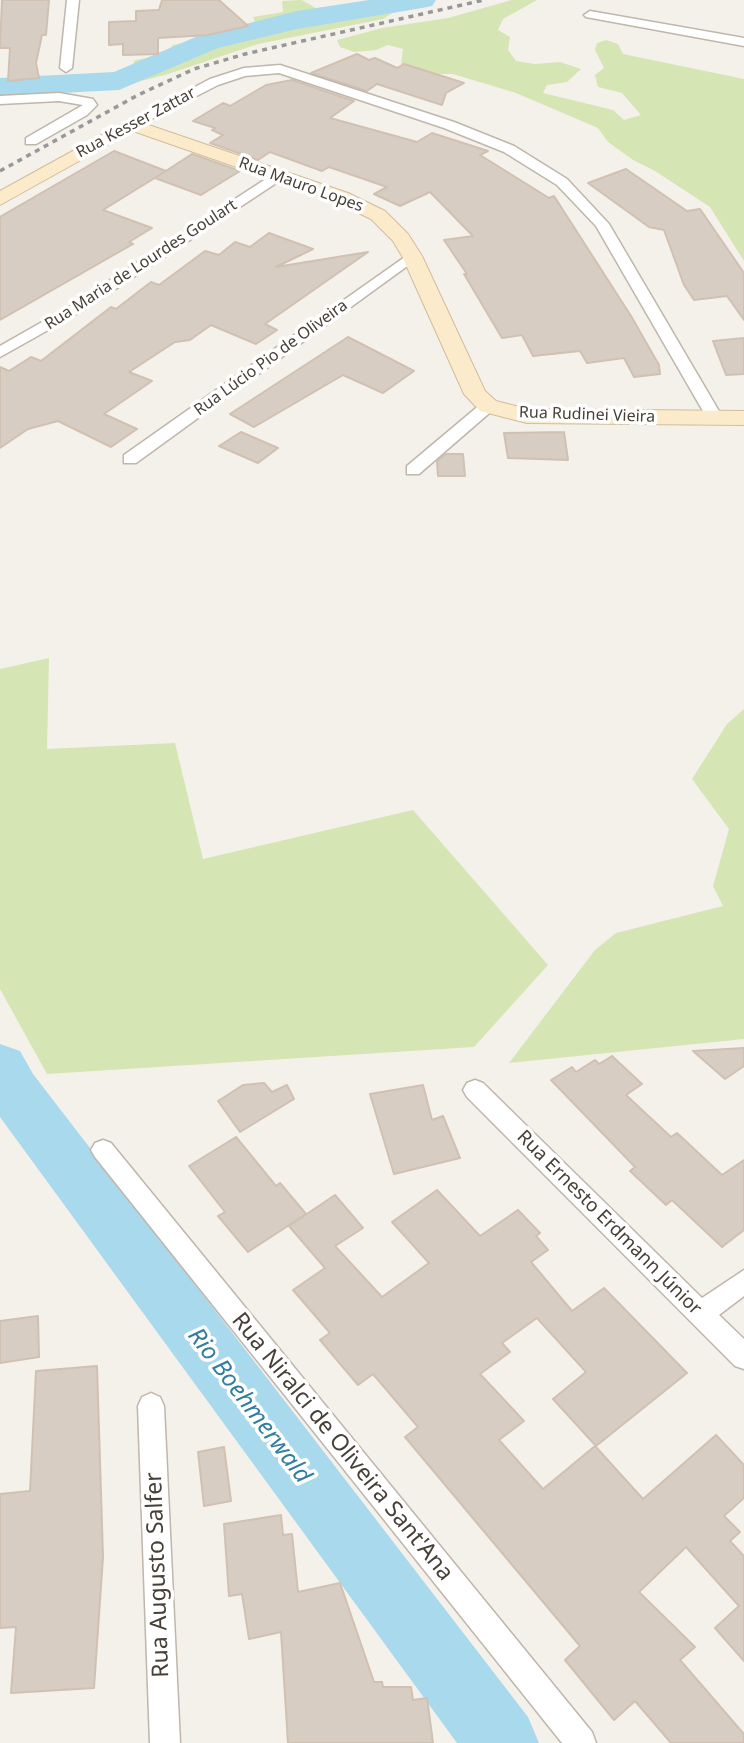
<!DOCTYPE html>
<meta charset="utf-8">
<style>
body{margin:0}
canvas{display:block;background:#f4f0ea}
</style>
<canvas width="744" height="1743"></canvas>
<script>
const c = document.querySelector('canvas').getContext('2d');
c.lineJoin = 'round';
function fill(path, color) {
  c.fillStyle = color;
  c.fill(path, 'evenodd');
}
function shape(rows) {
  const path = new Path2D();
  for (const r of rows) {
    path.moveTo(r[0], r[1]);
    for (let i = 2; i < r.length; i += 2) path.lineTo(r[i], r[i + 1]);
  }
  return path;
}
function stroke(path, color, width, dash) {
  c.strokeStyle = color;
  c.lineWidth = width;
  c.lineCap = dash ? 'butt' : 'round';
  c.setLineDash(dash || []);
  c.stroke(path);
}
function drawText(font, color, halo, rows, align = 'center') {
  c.font = font + ' "Noto Sans",sans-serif';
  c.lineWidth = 7;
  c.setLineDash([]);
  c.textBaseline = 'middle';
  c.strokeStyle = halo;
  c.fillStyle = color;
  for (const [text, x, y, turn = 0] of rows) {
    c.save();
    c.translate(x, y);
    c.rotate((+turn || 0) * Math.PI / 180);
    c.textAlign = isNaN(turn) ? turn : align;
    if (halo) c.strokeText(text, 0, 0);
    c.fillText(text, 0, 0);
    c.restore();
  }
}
const green = shape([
 [302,0,321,11,391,0,428,0,400,8,383,19,258,44,165,75,117,87,0,93,0,84,130,71,135,60,164,55,173,45,257,27,253,17,283,12,282,1],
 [512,0,537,0,503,19,498,30,510,37,508,50,516,61,535,64,560,62,581,69,567,82,547,85,543,93,613,110,624,120,641,115,622,93,598,87,595,75,604,68,595,50,597,43,606,40,618,44,623,54,744,79,744,261,710,207,655,171,633,160,608,142,598,128,516,93,453,74,432,74,401,64,403,49,388,45,376,50,354,52,340,47,337,40,382,28,448,18],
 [49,658,47,749,175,743,203,859,413,810,548,965,474,1047,47,1074,0,989,0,669],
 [744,709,744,1039,509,1063,595,950,616,933,723,906,713,886,729,829,692,779,727,724]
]);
const river = shape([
 [369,0,436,0,432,6,422,8,297,29,218,48,119,90,0,96,0,78,114,72,198,36,297,11,369,0],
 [0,1044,20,1051,33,1074,528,1717,539,1743,457,1743,0,1117,0,1044]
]);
const building = shape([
 [2,0,49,0,46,35,42,35,36,63,39,78,8,81,10,48,0,48,2,0],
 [162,0,219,0,248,26,208,35,158,38,158,54,123,55,123,44,109,45,109,22,136,21,136,11,159,10,162,0],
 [357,54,369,60,375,58,397,68,404,64,464,83,446,93,442,105,377,84,367,91,311,73,357,54],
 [292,80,354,101,330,118,417,142,432,133,488,151,480,155,549,198,554,196,631,316,659,365,660,374,634,377,624,358,587,363,580,351,533,356,522,335,502,338,464,274,467,274,444,240,473,236,430,192,400,206,374,194,387,187,329,167,322,171,270,152,258,160,210,143,223,135,212,130,215,128,193,121,223,103,230,106,266,85,292,80],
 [114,151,166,171,103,210,152,228,129,242,133,244,0,320,0,217,114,151],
 [192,154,240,171,201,195,155,178,192,154],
 [626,169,687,211,700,209,744,273,744,320,727,296,694,300,684,285,664,230,649,227,588,183,626,169],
 [269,233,313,249,276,267,368,252,265,324,277,330,256,344,211,325,190,340,175,342,129,372,152,381,104,414,137,429,111,447,58,421,28,429,0,448,0,367,9,371,31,357,41,361,111,307,116,309,151,282,159,285,205,251,219,255,235,242,250,247,269,233],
 [348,337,414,371,383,393,343,375,254,427,230,414,348,337],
 [744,338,744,374,726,375,713,341,744,338],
 [241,432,278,448,258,463,219,446,241,432],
 [564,432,568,460,508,458,504,433,564,432],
 [446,454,463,454,465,476,438,476,437,461,446,454],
 [744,1048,744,1066,725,1079,693,1051,744,1048],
 [612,1056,642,1084,626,1095,671,1137,677,1133,722,1175,744,1160,744,1230,722,1247,672,1200,666,1205,630,1171,635,1167,551,1080,572,1067,576,1072,595,1060,599,1064,612,1056],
 [264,1083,272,1092,287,1085,294,1099,240,1132,218,1101,243,1085,264,1083],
 [423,1085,432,1120,443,1116,460,1158,394,1174,370,1094,423,1085],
 [236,1137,276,1186,280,1183,306,1214,248,1252,218,1216,225,1212,189,1166,236,1137],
 [437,1190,480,1236,518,1210,540,1233,536,1236,548,1250,531,1262,572,1311,604,1288,687,1373,596,1446,553,1399,586,1372,537,1318,502,1343,510,1352,480,1374,524,1421,499,1440,543,1489,595,1446,643,1499,716,1435,744,1465,744,1498,724,1516,740,1532,730,1541,744,1556,744,1661,715,1628,739,1606,686,1547,639,1592,695,1647,680,1660,744,1734,744,1743,671,1743,635,1701,614,1720,565,1660,580,1646,405,1437,418,1427,373,1374,358,1385,320,1340,330,1333,293,1290,325,1268,289,1226,335,1195,363,1228,335,1246,382,1297,429,1263,392,1222,437,1190],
 [38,1316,39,1357,0,1363,0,1321,38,1316],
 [97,1366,103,1557,94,1688,11,1693,16,1627,0,1628,0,1494,30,1491,36,1371,97,1366],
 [224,1447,231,1501,204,1506,198,1452,224,1447],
 [281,1515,283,1535,292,1534,298,1592,340,1583,374,1682,382,1682,383,1687,411,1687,413,1700,427,1698,433,1743,288,1743,281,1632,249,1639,242,1594,229,1596,224,1524,281,1515]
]);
const street = shape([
 [67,0,79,0,72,68,66,72,60,68,67,0],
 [590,11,744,38,744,46,586,17,584,15,590,11],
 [280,65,454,122,514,146,567,179,609,224,723,418,721,421,709,421,707,418,596,226,557,185,504,152,444,128,279,73,245,76,218,85,136,127,125,124,210,79,244,68,280,65],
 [59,93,93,99,97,105,87,115,36,144,26,144,26,138,83,105,59,101,0,104,0,96,59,93],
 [275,173,287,176,82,311,0,357,0,346,72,305,275,173],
 [412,252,419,256,417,259,136,463,124,463,124,455,412,252],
 [488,401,494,403,494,409,419,474,407,474,407,466,482,403,488,401],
 [475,1080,483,1083,702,1298,744,1270,744,1296,719,1315,744,1339,744,1369,735,1366,467,1097,463,1090,467,1083,475,1080],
 [103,1140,111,1143,592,1732,596,1743,562,1743,95,1157,91,1150,95,1143,103,1140],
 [151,1393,160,1397,164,1406,180,1743,150,1743,138,1406,142,1397,151,1393]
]);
const secondary = shape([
 [131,119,348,193,385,211,408,234,422,256,485,391,496,401,527,409,744,411,744,425,527,423,480,411,464,394,402,256,393,241,371,219,334,201,133,131,0,205,0,191,131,119]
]);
const rail = shape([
 [0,171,138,95,194,69,245,54,484,0]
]);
const farStreetnames = [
 ["Rua Kesser Zattar",136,123,-28],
 ["Rua Mauro Lopes",301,185,20],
 ["Rua Maria de Lourdes Goulart",141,265,-33],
 ["Rua Lúcio Pio de Oliveira",271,358,-36],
 ["Rua Rudinei Vieira",587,415,2]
];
const streetNames = [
 ["Rua Ernesto Erdmann Júnior",609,1223,45]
];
const nearStreetnames = [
 ["Rua Niralci de Oliveira Sant'Ana",342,1447,51],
 ["Rua Augusto Salfer",158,1575,-92]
];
const nearWaternames = [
 ["Rio Boehmerwald",249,1406,53]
];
fill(green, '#d5e6b4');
fill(river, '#a9d9ed');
fill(building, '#d8cdc2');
stroke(building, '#d0c1b3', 2);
stroke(street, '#bfb6ac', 3);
stroke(secondary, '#d1bd9b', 2);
fill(street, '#fff');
fill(secondary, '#fcebcb');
stroke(rail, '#989898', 3.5, [5, 5]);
drawText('16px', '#474038', '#fff', farStreetnames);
drawText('19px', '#474038', '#fff', streetNames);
drawText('23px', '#474038', '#fff', nearStreetnames);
drawText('italic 24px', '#317d9f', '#fff', nearWaternames);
</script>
